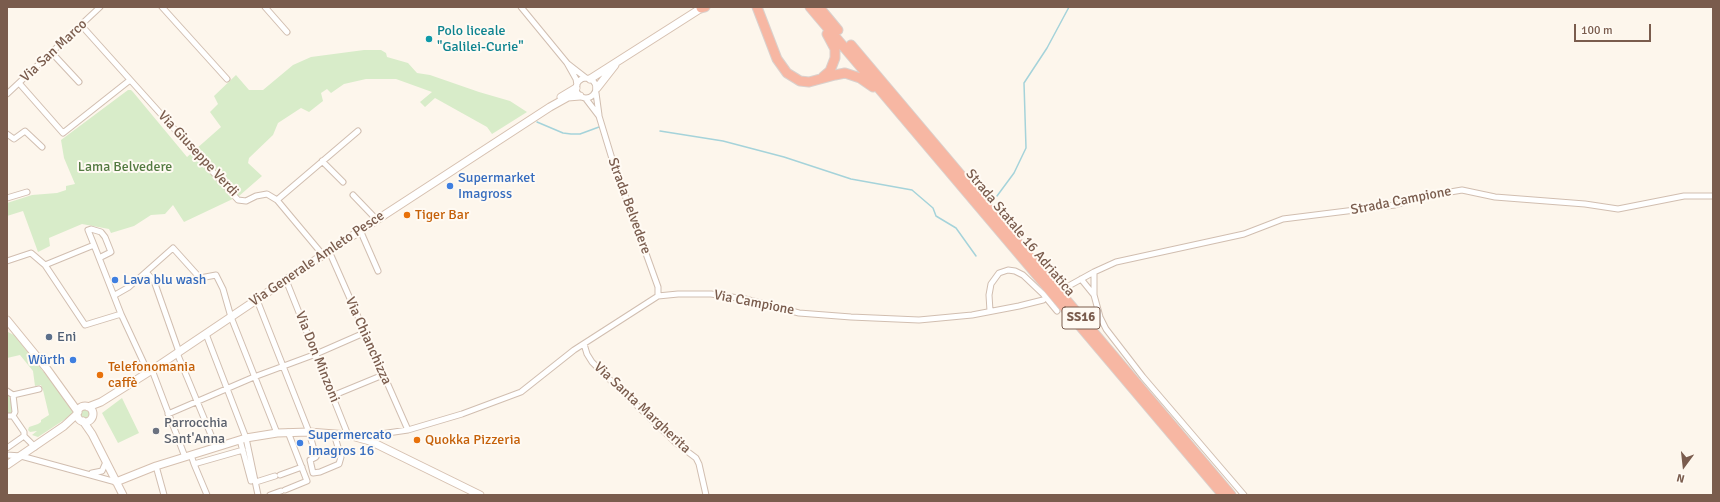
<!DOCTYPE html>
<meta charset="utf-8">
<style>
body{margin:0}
#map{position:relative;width:1720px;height:502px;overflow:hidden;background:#fdf6ec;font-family:Signika,sans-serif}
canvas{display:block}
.frame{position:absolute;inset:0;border:8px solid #7a5c4d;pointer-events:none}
.north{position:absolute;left:1664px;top:446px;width:40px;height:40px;-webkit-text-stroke:3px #fffaf3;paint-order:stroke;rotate:195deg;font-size:11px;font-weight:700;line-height:16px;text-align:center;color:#7a5c4d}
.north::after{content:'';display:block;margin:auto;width:14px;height:18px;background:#7a5c4d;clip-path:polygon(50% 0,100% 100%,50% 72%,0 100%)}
.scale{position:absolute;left:1574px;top:24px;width:77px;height:18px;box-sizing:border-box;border:2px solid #7a5c4d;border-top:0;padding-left:5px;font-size:12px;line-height:14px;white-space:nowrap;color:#7a5c4d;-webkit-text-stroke:3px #fffaf3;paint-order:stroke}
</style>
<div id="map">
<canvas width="1720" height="502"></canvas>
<div class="frame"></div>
<div class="north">N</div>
<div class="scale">100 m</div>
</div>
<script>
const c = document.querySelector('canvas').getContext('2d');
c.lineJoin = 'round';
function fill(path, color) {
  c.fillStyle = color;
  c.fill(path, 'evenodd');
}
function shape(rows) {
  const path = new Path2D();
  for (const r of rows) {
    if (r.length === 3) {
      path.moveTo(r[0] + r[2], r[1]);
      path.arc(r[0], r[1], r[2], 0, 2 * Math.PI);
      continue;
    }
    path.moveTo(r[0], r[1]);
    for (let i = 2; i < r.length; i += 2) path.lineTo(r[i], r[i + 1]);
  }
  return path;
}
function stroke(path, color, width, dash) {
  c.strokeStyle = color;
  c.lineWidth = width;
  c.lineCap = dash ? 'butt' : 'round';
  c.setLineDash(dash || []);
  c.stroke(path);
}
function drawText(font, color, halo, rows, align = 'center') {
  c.font = font + ' Signika,sans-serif';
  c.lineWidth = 4;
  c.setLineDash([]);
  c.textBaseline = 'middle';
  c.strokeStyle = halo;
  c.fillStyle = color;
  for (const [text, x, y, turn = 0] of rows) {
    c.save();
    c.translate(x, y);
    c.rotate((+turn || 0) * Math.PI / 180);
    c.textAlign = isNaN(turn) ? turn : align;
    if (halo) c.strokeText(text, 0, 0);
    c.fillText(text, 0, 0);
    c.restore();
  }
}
const green = shape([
 [364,50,381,50,386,53,387,57,408,63,417,73,430,75,479,92,510,101,527,112,492,134,487,127,435,98,425,107,420,102,432,92,396,79,366,79,344,84,331,93,327,89,321,93,323,101,309,112,301,108,278,123,273,135,249,158,248,163,262,176,239,196,184,222,173,205,165,214,151,215,134,226,111,233,109,229,82,224,49,238,50,246,38,252,23,211,7,216,7,203,32,195,57,193,66,190,66,186,75,184,64,158,61,140,128,90,131,90,133,92,187,157,221,127,210,112,218,104,214,96,236,75,249,90,263,90,293,65,311,57],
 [8,332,14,335,59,391,73,412,70,416,38,437,32,435,37,431,30,432,28,430,29,427,38,424,41,422,41,420,49,415,43,390,41,385,35,386,33,371,20,355,7,358],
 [7,394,9,395,13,410,11,413,7,413],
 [122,398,139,433,118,443,102,413],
 [85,414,4.5]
]);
const stream = shape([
 [537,122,563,133,571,134,580,134,599,127],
 [660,131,723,141,784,157,851,179,912,190,933,208,936,216,956,228,976,256],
 [997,196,1014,173,1026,148,1024,83,1047,48,1069,7]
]);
const street = shape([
 [162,7,227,79],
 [265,7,287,32],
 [521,7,567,63,576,79,577,85],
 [81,25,238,200,246,201,256,196,267,194,277,200,323,255],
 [52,53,79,82],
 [568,64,586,78],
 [586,88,10],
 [19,83,63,133,130,80],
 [596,93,599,115],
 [7,94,100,7],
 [586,99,599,116,613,162,658,287,658,296],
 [7,134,14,139,25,131,42,147],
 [322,161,343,182],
 [353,195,377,220],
 [7,198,27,192],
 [277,200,358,131],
 [360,230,378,271],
 [94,245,88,230,91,229,101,232,105,237,111,252,99,258],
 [329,251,408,430],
 [7,261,31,253,45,265,85,325,121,314,148,372],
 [45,265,94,245,121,314],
 [146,272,154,281,179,352],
 [1094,272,1094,295,1100,317,1106,329,1143,377,1244,495],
 [1081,279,1094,295],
 [286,280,348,435],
 [1065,288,1094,272,1116,262,1244,234,1283,219,1395,205,1427,196,1462,190,1495,197,1585,204,1618,209,1684,196,1713,196],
 [115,295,129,287,173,248,200,278,216,275,223,289,231,317,277,433],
 [257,300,309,432,316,457,310,460,313,473,320,472,339,464,341,457,334,434],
 [990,311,989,295,991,284,999,273,1008,270,1015,271,1023,275,1043,294,1057,311],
 [206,334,246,438,258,495],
 [584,344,587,354,592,362,604,374,676,443,696,458,699,464,706,495],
 [177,353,216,447],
 [152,370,185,457],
 [7,391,13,395,15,412,13,416,24,432,24,436,35,447],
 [13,395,39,389],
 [332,396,383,375],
 [168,414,254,377,316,354,364,333],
 [7,416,13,416],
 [360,437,408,430,462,414,521,392,574,350,658,296,678,294,711,294,745,299,799,313,851,317,919,320,972,315,1019,306,1043,300],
 [240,440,251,481],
 [7,448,24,436],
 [7,455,21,456,116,482],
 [191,455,194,464,243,450],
 [194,464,207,495],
 [156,466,164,495],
 [92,473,102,471,106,462],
 [280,475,302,467],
 [256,482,275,476],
 [285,490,307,481,288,432],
 [270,495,281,491]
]);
const secondary = shape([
 [590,79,703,7],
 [597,88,615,65],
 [561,97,576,88],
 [7,320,47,369,78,412],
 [85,414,8],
 [88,407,101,402,152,370,329,251,550,107,568,97,580,96],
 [83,421,92,434,123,495],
 [7,465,64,426,77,414],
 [116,482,156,466,246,438,277,433,309,432,348,435,370,441,480,495]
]);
const highway = shape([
 [757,7,777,59,787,73,800,81,809,82,835,75,845,73,860,78,873,87],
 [810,7,1223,495],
 [819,7,838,30],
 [701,8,705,7],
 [851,45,1231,495],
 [823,77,830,71,835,58,835,49,827,34]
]);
const markers = [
 [429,39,4,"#0f9aa8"],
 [450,186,4,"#3f7fe0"],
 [407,215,4,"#e8710a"],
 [115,280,4,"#3f7fe0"],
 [49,337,4,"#5c6f8a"],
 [73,360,4,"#3f7fe0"],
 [100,375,4,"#e8710a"],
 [156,431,4,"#6b7280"],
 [417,440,4,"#e8710a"],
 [300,443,4,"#3f7fe0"]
];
const shields = [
 [1081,318,38]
];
const shieldNames = [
 ["SS16",1081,318]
];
const cultureNames = [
 ["Polo liceale",437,31],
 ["\"Galilei-Curie\"",437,47]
];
const streetNames = [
 ["Via San Marco",54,51,-43],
 ["Via Giuseppe Verdi",198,154,47],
 ["Strada Campione",1401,201,-11],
 ["Strada Belvedere",629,206,70],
 ["Strada Statale 16 Adriatica",1020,233,50],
 ["Via Generale Amleto Pesce",317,259,-34],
 ["Via Campione",754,303,11],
 ["Via Chianchizza",368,341,66],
 ["Via Don Minzoni",317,357,68],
 ["Via Santa Margherita",642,408,43]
];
const parkNames = [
 ["Lama Belvedere",125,167]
];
const shopNames = [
 ["Supermarket",458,178],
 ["Imagross",458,194],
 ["Lava blu wash",123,280],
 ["Würth",65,360,"right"],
 ["Supermercato",308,435],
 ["Imagros 16",308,451]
];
const foodNames = [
 ["Tiger Bar",415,215],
 ["Telefonomania",108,367],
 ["caffè",108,383],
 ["Quokka Pizzeria",425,440]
];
const serviceNames = [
 ["Eni",57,337]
];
const worshipNames = [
 ["Parrocchia",164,423],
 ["Sant'Anna",164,439]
];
fill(green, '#d8ecc9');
stroke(stream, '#a5d3da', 1.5);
stroke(street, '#d1beb0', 7);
stroke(secondary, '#d6c0b0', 9);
stroke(highway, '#dad1cd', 11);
stroke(street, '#fff', 5);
stroke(secondary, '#fff', 7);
stroke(highway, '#f7b7a3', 9);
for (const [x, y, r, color] of markers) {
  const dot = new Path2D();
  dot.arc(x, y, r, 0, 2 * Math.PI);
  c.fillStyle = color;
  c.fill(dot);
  stroke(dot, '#fffaf3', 1.5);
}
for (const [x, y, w] of shields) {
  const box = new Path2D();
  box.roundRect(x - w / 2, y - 11, w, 22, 3);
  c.fillStyle = '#fffaf3';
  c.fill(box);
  stroke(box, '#7a5c4d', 1);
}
drawText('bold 13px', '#7a5c4d', null, shieldNames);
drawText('14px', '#0d838f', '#fffaf3', cultureNames, 'left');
drawText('14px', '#7a5c4d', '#fffaf3', streetNames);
drawText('14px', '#537a41', '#fffaf3', parkNames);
drawText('14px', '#366cbe', '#fffaf3', shopNames, 'left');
drawText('14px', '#c56008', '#fffaf3', foodNames, 'left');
drawText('14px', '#4e5e75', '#fffaf3', serviceNames, 'left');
drawText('14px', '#5b616d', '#fffaf3', worshipNames, 'left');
</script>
